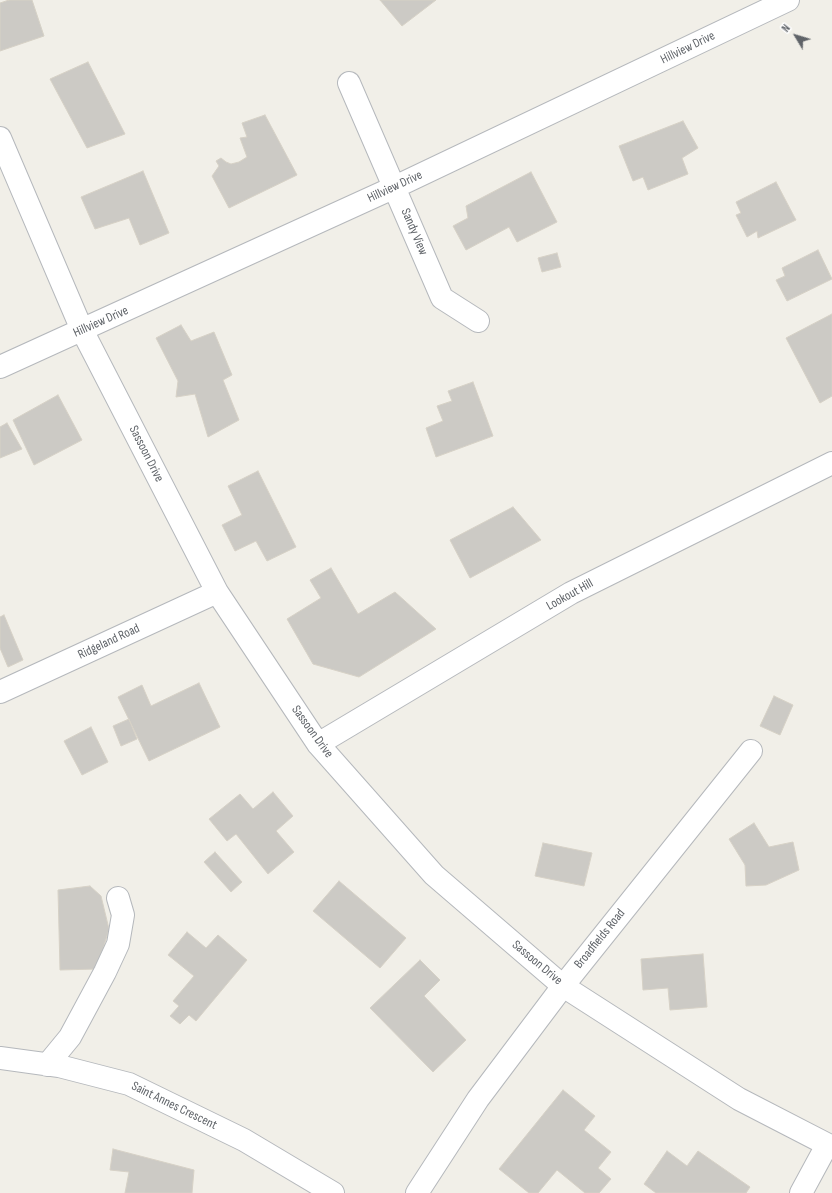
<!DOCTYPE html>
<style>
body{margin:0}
#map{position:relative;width:832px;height:1193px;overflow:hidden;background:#f1efe8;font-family:"Sofia Sans Condensed",sans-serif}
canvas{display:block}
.north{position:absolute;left:776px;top:16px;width:40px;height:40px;-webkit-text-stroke:3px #fff;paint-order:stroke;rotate:308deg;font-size:11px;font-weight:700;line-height:16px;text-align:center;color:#5f6368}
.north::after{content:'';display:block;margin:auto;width:14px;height:18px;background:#5f6368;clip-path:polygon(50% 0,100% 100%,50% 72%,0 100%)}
</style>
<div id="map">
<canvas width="832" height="1193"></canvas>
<div class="north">N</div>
</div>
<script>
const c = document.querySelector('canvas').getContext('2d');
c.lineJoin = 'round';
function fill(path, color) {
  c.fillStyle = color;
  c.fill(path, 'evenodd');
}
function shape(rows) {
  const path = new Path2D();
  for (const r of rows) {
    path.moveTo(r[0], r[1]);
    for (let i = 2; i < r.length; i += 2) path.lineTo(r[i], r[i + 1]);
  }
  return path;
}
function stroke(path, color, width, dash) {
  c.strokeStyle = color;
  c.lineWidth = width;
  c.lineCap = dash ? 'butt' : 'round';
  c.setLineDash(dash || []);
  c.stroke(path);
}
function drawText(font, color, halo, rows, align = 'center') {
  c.font = font + ' "Sofia Sans Condensed",sans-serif';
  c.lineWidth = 3;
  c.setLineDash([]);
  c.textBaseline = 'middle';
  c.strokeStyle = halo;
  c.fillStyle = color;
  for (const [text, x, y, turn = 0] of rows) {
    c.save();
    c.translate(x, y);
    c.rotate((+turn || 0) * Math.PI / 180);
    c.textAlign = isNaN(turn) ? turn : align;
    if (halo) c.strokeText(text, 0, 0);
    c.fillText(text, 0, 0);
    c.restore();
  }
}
const building = shape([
 [9,0,32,0,44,36,0,51,0,3,9,0],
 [380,0,436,0,402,26,380,0],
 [88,62,125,134,87,148,50,79,88,62],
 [265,115,297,175,229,208,212,176,219,166,216,161,221,158,226,162,231,164,239,162,247,157,240,138,247,137,242,123,265,115],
 [683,121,698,148,682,158,688,174,648,190,643,177,633,181,619,146,683,121],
 [143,171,169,233,140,245,129,218,95,229,81,197,143,171],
 [531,172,557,222,517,242,509,227,466,250,453,226,468,218,466,206,531,172],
 [776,182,796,220,758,238,757,231,747,237,736,215,741,213,736,202,776,182],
 [818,250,832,279,787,301,776,280,785,276,782,268,818,250],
 [557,253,561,267,542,272,538,258,557,253],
 [832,314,832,396,820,403,786,338,832,314],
 [181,325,191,341,214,332,232,375,223,380,239,420,208,437,195,394,176,397,178,381,156,338,181,325],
 [473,382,493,436,436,457,426,428,443,421,437,406,452,401,448,391,473,382],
 [58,395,82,440,34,465,13,420,58,395],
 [7,423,22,449,0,458,0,427,7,423],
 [258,471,296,547,267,561,256,541,235,551,222,525,242,515,228,486,258,471],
 [513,507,541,540,470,578,450,540,513,507],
 [331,568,358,614,395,592,436,629,359,677,313,664,287,619,321,598,310,580,331,568],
 [4,615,23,660,8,667,0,648,0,617,4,615],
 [199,683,220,727,149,761,118,697,142,685,151,706,199,683],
 [774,696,793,705,780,735,760,726,774,696],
 [129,719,137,739,121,746,113,726,129,719],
 [91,727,108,762,82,775,64,741,91,727],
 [273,792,293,816,276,831,294,852,268,874,236,834,227,841,209,819,240,794,253,809,273,792],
 [754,823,769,847,793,842,799,870,766,885,746,886,745,865,729,839,754,823],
 [543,843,592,853,584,886,535,876,543,843],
 [215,852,242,882,231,892,204,862,215,852],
 [339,881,406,938,380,968,313,911,339,881],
 [90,886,101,896,109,929,97,969,60,970,58,890,90,886],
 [187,932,206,948,218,935,247,960,196,1021,189,1015,180,1024,170,1016,179,1006,173,1001,194,976,168,955,187,932],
 [703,954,707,1007,670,1010,668,988,643,990,641,959,703,954],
 [420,960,440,980,424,996,466,1040,433,1072,370,1008,420,960],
 [563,1090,595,1116,584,1130,611,1152,598,1168,611,1179,599,1193,585,1193,557,1170,538,1193,529,1193,499,1169,563,1090],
 [113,1149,194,1170,192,1193,125,1193,129,1172,110,1170,113,1149],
 [667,1151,687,1166,698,1151,750,1187,746,1193,656,1193,644,1184,667,1151]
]);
const minor = shape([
 [349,83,442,298,478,321],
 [0,138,82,330,217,592,318,744,434,875,563,986,739,1099,832,1147],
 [0,367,395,187,788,0],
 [0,692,217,592],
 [318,744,571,593,832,463],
 [0,1058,59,1066,129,1084,244,1140,333,1193],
 [47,1065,70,1037,105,972,118,944,123,915,118,898],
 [417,1193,478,1099,563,986,751,751],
 [801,1193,827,1145]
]);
const streetNames = [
 ["Hillview Drive",688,48,-26],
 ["Hillview Drive",395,187,-25],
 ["Sandy View",414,232,67],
 ["Hillview Drive",101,322,-24],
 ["Sassoon Drive",146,454,63],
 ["Lookout Hill",570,595,-29],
 ["Ridgeland Road",109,642,-25],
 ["Sassoon Drive",312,732,54],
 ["Broadfields Road",600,939,-51],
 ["Sassoon Drive",537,963,40],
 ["Saint Annes Crescent",174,1106,26]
];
fill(building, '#cccac5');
stroke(building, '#d6d1c6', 1);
stroke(minor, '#b5b8bc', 24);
stroke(minor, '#fff', 22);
drawText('13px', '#5f6368', '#fff', streetNames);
</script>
